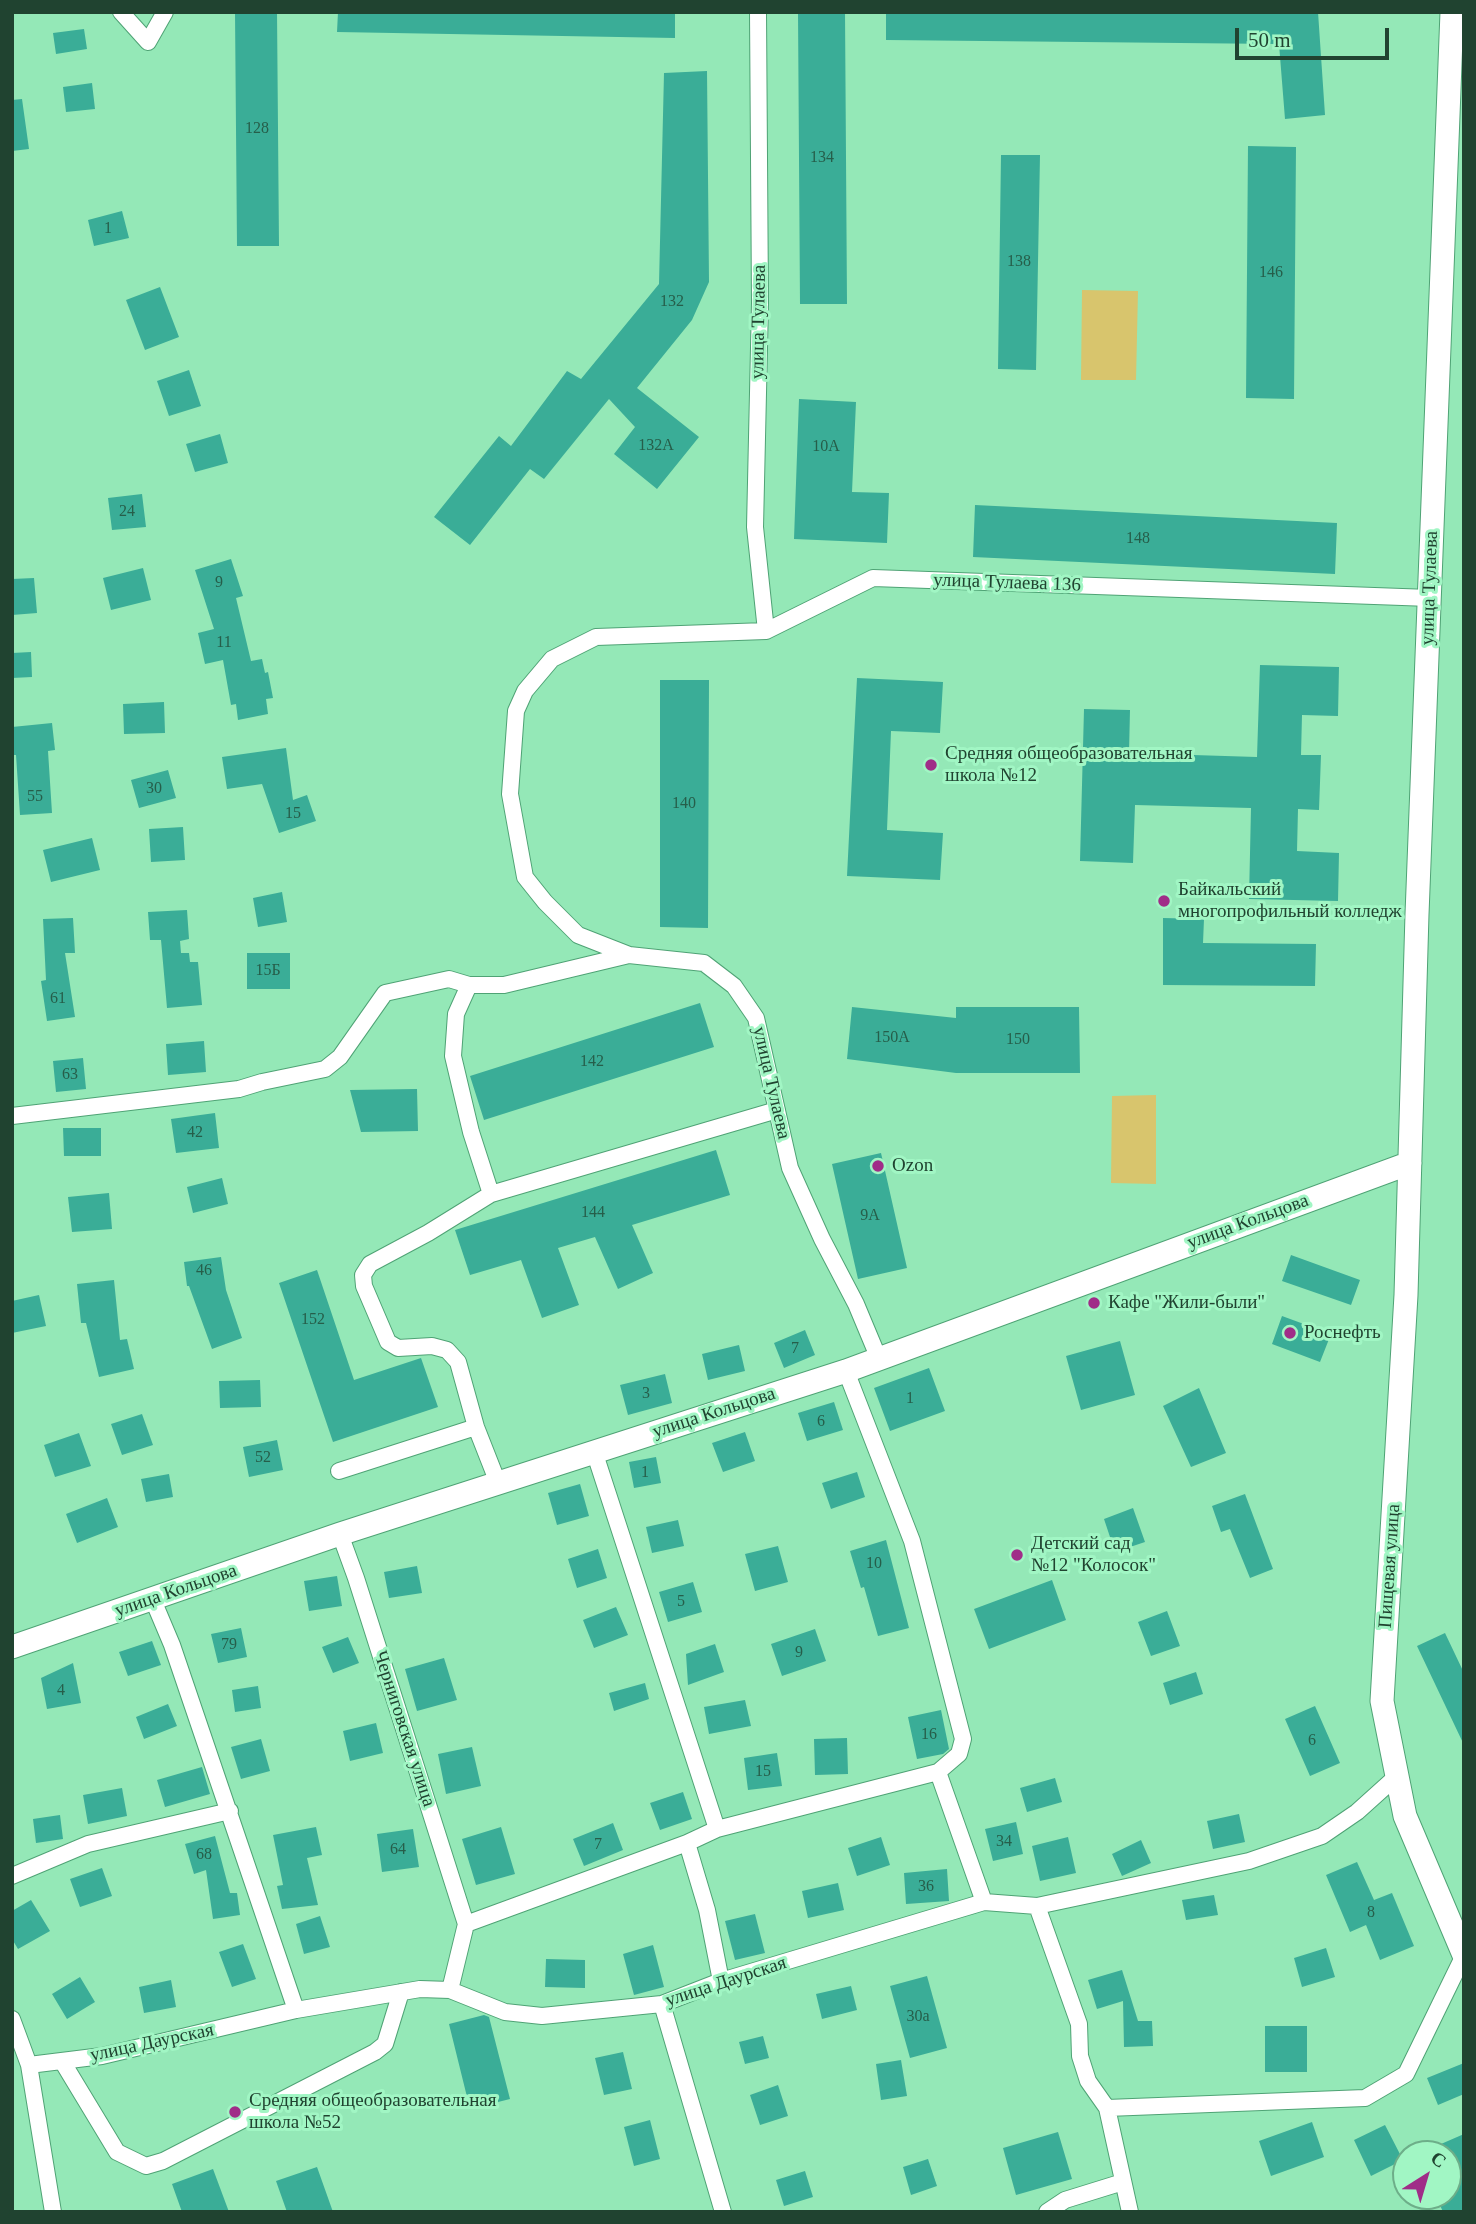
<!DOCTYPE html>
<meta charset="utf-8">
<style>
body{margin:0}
#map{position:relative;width:1476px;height:2224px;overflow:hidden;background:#94e8b7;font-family:"Times New Roman",serif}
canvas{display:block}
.frame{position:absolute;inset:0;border:14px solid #204330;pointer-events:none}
.north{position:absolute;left:1392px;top:2140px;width:70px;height:70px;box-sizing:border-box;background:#a1f6c4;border:2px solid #6dae89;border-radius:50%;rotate:37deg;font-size:19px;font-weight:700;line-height:28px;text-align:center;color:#204330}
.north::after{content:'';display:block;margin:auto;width:24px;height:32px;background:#a02d88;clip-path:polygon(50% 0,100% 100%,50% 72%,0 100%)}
.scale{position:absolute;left:1235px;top:28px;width:154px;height:32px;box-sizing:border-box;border:4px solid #204330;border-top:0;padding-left:9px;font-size:21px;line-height:24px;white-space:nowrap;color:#204330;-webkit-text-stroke:5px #a1f6c4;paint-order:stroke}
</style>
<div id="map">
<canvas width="1476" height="2224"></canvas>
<div class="frame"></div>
<div class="north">С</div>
<div class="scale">50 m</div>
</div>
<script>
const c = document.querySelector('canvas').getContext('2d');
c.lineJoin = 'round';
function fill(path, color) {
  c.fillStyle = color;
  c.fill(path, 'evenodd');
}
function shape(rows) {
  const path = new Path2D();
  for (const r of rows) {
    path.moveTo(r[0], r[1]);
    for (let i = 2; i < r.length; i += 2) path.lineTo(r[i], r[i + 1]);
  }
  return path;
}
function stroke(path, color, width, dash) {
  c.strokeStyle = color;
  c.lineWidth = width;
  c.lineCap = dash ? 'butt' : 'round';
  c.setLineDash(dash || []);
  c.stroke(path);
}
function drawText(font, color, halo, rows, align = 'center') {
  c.font = font + ' "Times New Roman",serif';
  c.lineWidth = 6;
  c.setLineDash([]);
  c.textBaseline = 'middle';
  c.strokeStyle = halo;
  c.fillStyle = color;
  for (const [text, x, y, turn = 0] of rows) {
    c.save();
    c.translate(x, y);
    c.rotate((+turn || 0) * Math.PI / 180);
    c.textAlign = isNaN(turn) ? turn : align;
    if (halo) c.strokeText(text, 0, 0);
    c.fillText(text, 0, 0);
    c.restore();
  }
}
const green = shape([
 [1082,290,1138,291,1136,380,1081,380],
 [1156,1095,1156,1184,1111,1183,1112,1096]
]);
const building = shape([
 [235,12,277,12,279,246,237,246],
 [338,12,675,12,675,38,337,32],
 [798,12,845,12,847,304,800,304],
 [886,12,1318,12,1325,115,1285,119,1279,44,886,40],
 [84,29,87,49,56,54,53,33],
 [707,71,709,282,692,320,637,388,699,437,657,489,614,454,635,427,609,399,544,479,530,469,470,545,434,517,499,436,511,446,567,371,581,379,659,284,664,73],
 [92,83,95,109,66,112,63,87],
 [22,99,29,149,12,151,12,100],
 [1248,146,1296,147,1294,399,1246,398],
 [1001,155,1040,155,1036,370,998,369],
 [122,211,129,238,94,246,88,220],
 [160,287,179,337,145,350,126,300],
 [189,370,201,406,169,416,157,381],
 [799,399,856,402,852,492,889,493,887,543,794,539],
 [220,434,228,463,195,472,186,444],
 [142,494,146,527,112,530,108,498],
 [975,505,1337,523,1335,574,973,557],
 [231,559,243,596,236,598,251,661,262,659,265,673,268,672,273,698,266,699,268,714,238,720,236,704,231,705,223,660,205,664,198,633,214,629,195,570],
 [143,568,151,600,111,610,103,578],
 [34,578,37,613,12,615,12,579],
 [31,652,32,677,12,678,12,653],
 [1260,665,1339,667,1338,716,1302,715,1301,755,1321,755,1319,810,1298,809,1297,851,1339,853,1338,901,1249,899,1251,808,1135,805,1133,863,1080,861,1084,709,1130,710,1129,753,1257,757],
 [857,678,943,682,940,733,891,731,887,830,943,833,940,880,847,876],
 [660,680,709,680,708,928,660,927],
 [164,702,165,733,124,734,123,704],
 [52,723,55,750,48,751,52,813,20,815,16,755,12,755,12,727],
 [286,748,293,800,307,795,316,821,279,833,262,784,227,789,222,757],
 [168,770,176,798,139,808,131,780],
 [183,827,185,860,151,862,149,829],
 [92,838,100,870,51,882,43,850],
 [282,892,287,922,258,927,253,898],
 [187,910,189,939,180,941,181,953,189,953,190,962,198,962,202,1005,167,1008,161,940,150,940,148,912],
 [73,918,75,953,65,953,75,1017,47,1021,41,981,46,980,43,919],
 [1163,918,1204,919,1203,943,1316,944,1315,986,1163,985],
 [247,953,290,953,290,989,247,989],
 [700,1003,714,1047,484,1120,470,1076],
 [852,1007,956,1018,956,1007,1079,1007,1080,1073,956,1073,847,1059],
 [204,1041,206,1072,168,1075,166,1044],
 [83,1058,86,1089,56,1092,53,1061],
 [417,1089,418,1131,361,1132,350,1090],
 [215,1113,219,1148,176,1153,171,1119],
 [63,1128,101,1128,101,1156,64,1156],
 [716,1150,730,1195,632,1225,653,1273,618,1289,595,1237,558,1248,579,1305,542,1318,521,1260,470,1275,455,1230],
 [881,1153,907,1268,858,1279,832,1164],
 [222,1178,228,1204,193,1213,187,1187],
 [109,1193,112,1229,72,1232,68,1197],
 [1291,1255,1360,1280,1351,1305,1282,1281],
 [221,1257,226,1290,242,1338,212,1349,189,1286,187,1286,184,1262],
 [317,1270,354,1380,421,1358,438,1407,333,1442,279,1283],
 [114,1280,120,1340,127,1339,134,1369,99,1377,86,1323,81,1323,77,1284],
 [39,1295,46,1326,12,1333,12,1301],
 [1282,1316,1331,1334,1320,1362,1272,1344],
 [805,1330,815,1355,784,1368,774,1343],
 [1120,1341,1135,1395,1081,1410,1066,1356],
 [739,1345,745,1371,708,1380,702,1354],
 [929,1368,945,1411,890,1431,874,1388],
 [665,1374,672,1403,628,1415,620,1385],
 [260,1380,261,1407,220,1408,219,1381],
 [1199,1388,1226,1453,1191,1467,1163,1406],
 [834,1402,843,1430,807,1441,798,1413],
 [142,1414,153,1445,122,1455,111,1424],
 [745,1432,755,1461,723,1472,712,1443],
 [79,1433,91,1466,55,1477,44,1445],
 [277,1440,283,1470,249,1477,243,1447],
 [656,1457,661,1483,634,1488,629,1462],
 [857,1472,865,1497,831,1509,822,1483],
 [169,1474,173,1497,146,1502,141,1479],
 [580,1484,589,1516,557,1525,548,1493],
 [1245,1494,1273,1569,1250,1578,1230,1529,1221,1532,1212,1506],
 [107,1498,118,1527,77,1543,66,1514],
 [1133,1508,1145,1542,1115,1552,1104,1519],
 [678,1520,684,1546,652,1553,646,1527],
 [886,1540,909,1628,878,1636,864,1587,861,1588,850,1551],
 [778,1546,788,1582,755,1591,745,1554],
 [598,1549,607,1578,577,1588,568,1559],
 [417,1566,422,1593,389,1598,384,1572],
 [337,1576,342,1606,309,1611,304,1581],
 [1052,1580,1066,1620,989,1649,974,1609],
 [693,1582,702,1612,668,1622,659,1592],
 [616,1607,628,1635,594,1648,583,1620],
 [1167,1611,1180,1646,1151,1656,1138,1622],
 [241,1628,247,1657,218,1663,211,1634],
 [815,1629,826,1661,782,1676,771,1644],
 [1445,1633,1464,1673,1464,1745,1417,1646],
 [348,1637,359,1663,333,1673,322,1647],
 [152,1641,161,1665,128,1676,119,1652],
 [715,1644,724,1672,688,1685,686,1654],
 [444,1658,457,1700,417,1711,405,1669],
 [73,1663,81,1703,47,1709,41,1678],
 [1196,1672,1203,1694,1170,1705,1163,1683],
 [645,1683,649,1699,614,1711,609,1693],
 [258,1686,261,1708,235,1712,232,1690],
 [745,1700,751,1726,709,1734,704,1707],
 [168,1704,177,1726,144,1739,136,1717],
 [1315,1706,1340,1763,1310,1776,1285,1719],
 [941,1710,949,1749,943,1754,917,1759,908,1717],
 [376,1723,383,1753,350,1761,343,1731],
 [847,1738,848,1774,815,1775,814,1739],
 [261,1739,270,1771,241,1779,231,1747],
 [472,1747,481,1786,446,1794,438,1754],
 [777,1753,782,1786,748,1790,744,1758],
 [202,1767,210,1794,165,1807,157,1780],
 [1055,1778,1062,1802,1027,1812,1020,1788],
 [122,1788,127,1816,88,1824,83,1795],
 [683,1792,692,1819,660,1830,650,1803],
 [1239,1814,1245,1842,1213,1849,1207,1821],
 [60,1815,63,1839,36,1843,33,1819],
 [1016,1822,1023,1854,993,1861,985,1829],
 [613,1823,623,1850,584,1866,573,1839],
 [316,1827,322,1855,307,1858,318,1905,282,1909,277,1886,283,1885,273,1835],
 [501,1827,515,1874,476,1885,462,1839],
 [413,1829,419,1867,382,1872,377,1834],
 [215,1836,230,1893,237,1893,240,1915,213,1919,206,1870,194,1874,185,1844],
 [881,1837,890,1865,857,1876,848,1848],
 [1068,1837,1076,1873,1040,1881,1032,1846],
 [1141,1840,1151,1863,1122,1876,1112,1854],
 [1357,1862,1374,1900,1392,1893,1414,1946,1380,1960,1366,1925,1350,1932,1326,1875],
 [102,1868,112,1896,80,1907,70,1879],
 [947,1869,949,1901,906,1904,904,1873],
 [838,1883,844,1910,808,1918,802,1891],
 [1214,1895,1218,1915,1186,1920,1182,1900],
 [31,1900,50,1931,18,1949,12,1939,12,1911],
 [755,1914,765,1953,735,1960,725,1921],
 [320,1916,330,1947,304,1954,296,1924],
 [243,1944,256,1979,232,1987,219,1952],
 [653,1945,664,1987,634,1995,623,1954],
 [1326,1948,1335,1977,1302,1987,1294,1958],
 [546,1959,585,1960,585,1988,545,1987],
 [1122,1970,1138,2021,1152,2021,1153,2046,1124,2047,1123,2001,1097,2009,1088,1980],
 [927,1976,947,2048,910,2058,890,1986],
 [80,1977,95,2002,67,2019,52,1994],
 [171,1980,176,2007,144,2013,139,1987],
 [851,1986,857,2010,822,2019,816,1994],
 [484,2015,489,2017,510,2099,470,2109,449,2024],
 [1265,2026,1307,2026,1307,2072,1265,2072],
 [763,2036,769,2058,745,2064,739,2042],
 [623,2052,632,2089,604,2095,595,2058],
 [901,2060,907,2096,881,2100,876,2064],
 [1464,2063,1464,2094,1438,2105,1427,2078],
 [778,2085,788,2116,760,2125,750,2095],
 [650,2120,660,2159,634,2166,624,2127],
 [1312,2122,1324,2157,1271,2176,1259,2141],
 [1385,2125,1403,2160,1371,2176,1354,2140],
 [1058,2132,1072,2179,1016,2195,1003,2148],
 [1464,2134,1464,2212,1443,2212,1436,2196,1448,2196,1448,2154,1418,2154],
 [928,2159,937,2186,911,2195,903,2167],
 [317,2167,333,2212,287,2212,276,2181],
 [213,2169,229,2212,182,2212,172,2184],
 [805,2171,813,2197,784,2206,776,2180]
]);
const minor = shape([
 [121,12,148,42,165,12],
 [758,12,760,303,755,527,766,631],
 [469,985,456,1014,453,1056,471,1132,491,1194],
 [12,1116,239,1089,262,1082,325,1069,340,1057,385,993,449,979,469,985,504,985,629,955],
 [879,1359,856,1304,822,1239,790,1168,756,1018,734,986,704,963,629,955,578,935,545,902,525,877,510,794,516,711,525,691,552,659,596,637,766,631,873,578,1430,598],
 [594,1451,717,1829],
 [339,1471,476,1427],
 [498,1483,476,1427,458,1362,447,1350,432,1346,398,1348,388,1342,364,1286,363,1275,370,1264,428,1233,491,1194,777,1110],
 [340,1534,356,1578,466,1924],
 [153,1600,172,1645,296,2010],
 [938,1772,984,1902],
 [687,1843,707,1910,721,1981],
 [12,1876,88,1844,230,1811],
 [1037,1906,1079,2024,1080,2056,1088,2081,1107,2108,1130,2212],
 [466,1924,687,1843,717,1829,938,1772,959,1754,963,1739,912,1541,846,1371],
 [450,1990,466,1924],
 [662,2004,723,2212],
 [12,2019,29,2065,53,2212],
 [62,2061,117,2152,146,2166,163,2161,375,2052,385,2044,401,1992],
 [29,2065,102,2056,296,2010,420,1989,450,1990,505,2012,542,2016,662,2004,721,1981,984,1902,1037,1906,1249,1861,1322,1836,1357,1812,1397,1776],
 [1107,2108,1365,2098,1406,2074,1464,1955],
 [1047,2212,1065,2200,1123,2182]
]);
const secondary = shape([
 [1452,12,1417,914,1406,1295,1382,1701,1405,1816,1464,1955],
 [12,1647,340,1534,846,1371,1410,1163]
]);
const markers = [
 [931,765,7,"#a02d88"],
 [1164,901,7,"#a02d88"],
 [878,1166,7,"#a02d88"],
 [1094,1303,7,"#a02d88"],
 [1290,1333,7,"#a02d88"],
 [1017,1555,7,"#a02d88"],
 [235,2112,7,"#a02d88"]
];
const numberNames = [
 ["128",257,129],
 ["134",822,158],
 ["1",108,229],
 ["138",1019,262],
 ["146",1271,273],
 ["132",672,302],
 ["132А",656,446],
 ["10А",826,447],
 ["24",127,512],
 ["148",1138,539],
 ["9",219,583],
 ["11",224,643],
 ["30",154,789],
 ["55",35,797],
 ["140",684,804],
 ["15",293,814],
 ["15Б",268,971],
 ["61",58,999],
 ["150А",892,1038],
 ["150",1018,1040],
 ["142",592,1062],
 ["63",70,1075],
 ["42",195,1133],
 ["144",593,1213],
 ["9А",870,1216],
 ["46",204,1271],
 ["152",313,1320],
 ["7",795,1349],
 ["3",646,1394],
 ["1",910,1399],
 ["6",821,1422],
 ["52",263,1458],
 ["1",645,1473],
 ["10",874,1564],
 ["5",681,1602],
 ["79",229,1645],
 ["9",799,1653],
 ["4",61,1691],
 ["16",929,1735],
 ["6",1312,1741],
 ["15",763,1772],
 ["34",1004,1842],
 ["7",598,1845],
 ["64",398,1850],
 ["68",204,1855],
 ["36",926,1887],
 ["8",1371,1913],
 ["30а",918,2017]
];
const streetNames = [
 ["улица Тулаева",759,322,-89],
 ["улица Тулаева 136",1007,583,2],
 ["улица Тулаева",1430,588,-88],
 ["улица Тулаева",771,1083,77],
 ["улица Кольцова",1248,1222,-20],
 ["улица Кольцова",714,1413,-18],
 ["Пищевая улица",1390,1566,-86],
 ["улица Кольцова",176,1591,-19],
 ["Черниговская улица",404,1729,72],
 ["улица Даурская",726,1982,-18],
 ["улица Даурская",152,2043,-12]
];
const poiNames = [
 ["Средняя общеобразовательная",945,754],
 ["школа №12",945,776],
 ["Байкальский",1178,890],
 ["многопрофильный колледж",1178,912],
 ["Ozon",892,1166],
 ["Кафе \"Жили-были\"",1108,1303],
 ["Роснефть",1304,1333],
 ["Детский сад",1031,1544],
 ["№12 \"Колосок\"",1031,1566],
 ["Средняя общеобразовательная",249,2101],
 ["школа №52",249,2123]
];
fill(green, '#d8c56d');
fill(building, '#3aad97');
stroke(minor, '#4fa375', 18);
stroke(secondary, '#4fa375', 25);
stroke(minor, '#fff', 16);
stroke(secondary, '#fff', 23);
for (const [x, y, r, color] of markers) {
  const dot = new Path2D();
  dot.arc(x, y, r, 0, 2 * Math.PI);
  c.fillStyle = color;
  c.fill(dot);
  stroke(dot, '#a1f6c4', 2.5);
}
drawText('16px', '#265e4a', null, numberNames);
drawText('19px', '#204330', '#a1f6c4', streetNames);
drawText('19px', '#204330', '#a1f6c4', poiNames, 'left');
</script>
